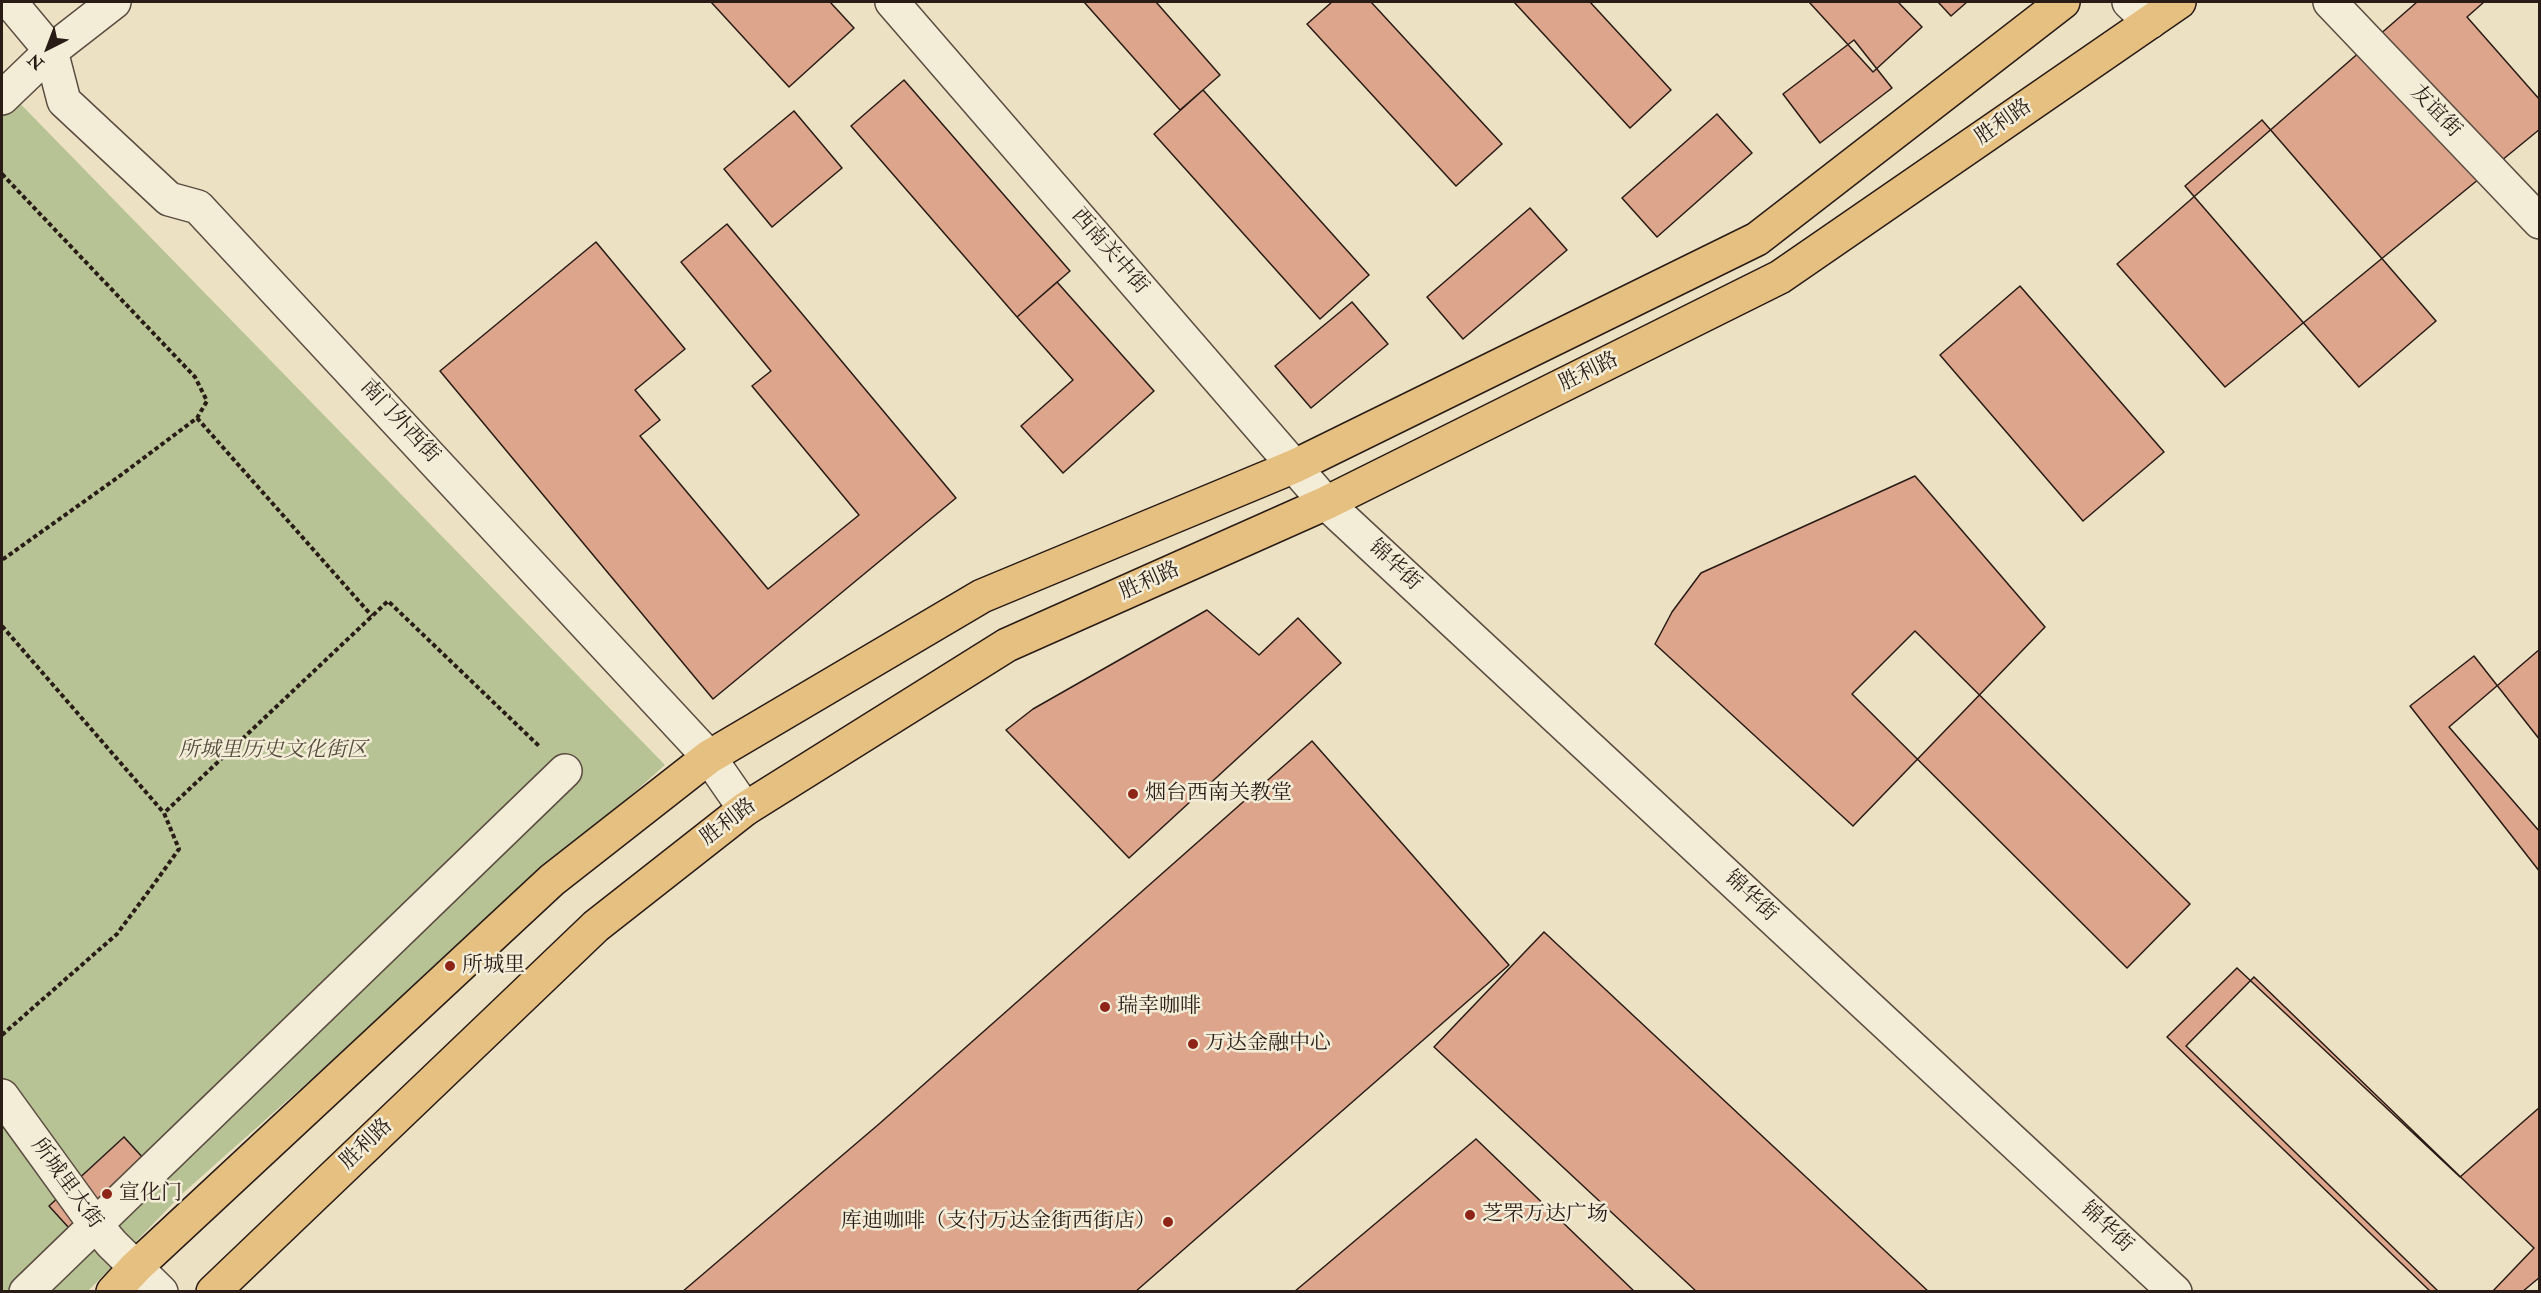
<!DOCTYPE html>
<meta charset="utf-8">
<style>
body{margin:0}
#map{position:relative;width:2541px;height:1293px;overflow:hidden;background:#ece1c2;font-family:"IM FELL Double Pica",serif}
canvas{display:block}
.frame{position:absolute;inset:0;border:3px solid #291b16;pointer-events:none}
.north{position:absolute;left:18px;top:18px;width:60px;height:60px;-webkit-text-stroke:4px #f3ecd7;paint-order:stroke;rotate:222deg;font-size:16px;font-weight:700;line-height:24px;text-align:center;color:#291b16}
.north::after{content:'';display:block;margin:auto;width:21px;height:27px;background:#291b16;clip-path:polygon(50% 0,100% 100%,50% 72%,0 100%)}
</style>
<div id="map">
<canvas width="2541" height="1293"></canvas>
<div class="frame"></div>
<div class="north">N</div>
</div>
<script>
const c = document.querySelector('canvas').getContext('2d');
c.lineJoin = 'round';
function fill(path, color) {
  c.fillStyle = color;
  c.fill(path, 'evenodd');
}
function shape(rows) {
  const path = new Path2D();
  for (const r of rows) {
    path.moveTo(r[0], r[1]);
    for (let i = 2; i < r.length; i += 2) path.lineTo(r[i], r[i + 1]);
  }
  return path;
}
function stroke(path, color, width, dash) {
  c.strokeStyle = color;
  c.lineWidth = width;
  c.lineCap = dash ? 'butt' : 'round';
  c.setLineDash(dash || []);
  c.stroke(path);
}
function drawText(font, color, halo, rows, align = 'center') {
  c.font = font + ' "IM FELL Double Pica","Noto Serif SC",serif';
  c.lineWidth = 5;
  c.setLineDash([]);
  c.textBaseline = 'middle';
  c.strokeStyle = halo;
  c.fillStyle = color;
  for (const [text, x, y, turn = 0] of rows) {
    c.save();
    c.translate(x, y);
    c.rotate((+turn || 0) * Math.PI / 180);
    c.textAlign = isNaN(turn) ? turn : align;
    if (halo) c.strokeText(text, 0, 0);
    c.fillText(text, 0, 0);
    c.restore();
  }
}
const green = shape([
 [2,85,665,765,183,1193,88,1291,2,1291]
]);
const building = shape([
 [711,2,830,2,854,28,789,87,711,2],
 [1084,2,1156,2,1220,75,1180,110,1084,2],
 [1332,2,1371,2,1502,144,1456,186,1307,24,1332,2],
 [1514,2,1590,2,1671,90,1630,128,1514,2],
 [1809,2,1898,2,1922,27,1873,72,1809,2],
 [1938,2,1967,2,1951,16,1938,2],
 [2417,2,2540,2,2540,129,2225,387,2117,264,2417,2],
 [2484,2,2540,2,2540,100,2467,17,2484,2],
 [1854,40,1892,88,1820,143,1783,94,1854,40],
 [904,80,1070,271,1017,317,851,126,904,80],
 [1203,90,1369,275,1320,319,1154,134,1203,90],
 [794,111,842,168,772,227,724,169,794,111],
 [1717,114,1752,153,1657,237,1622,198,1717,114],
 [2262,120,2436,321,2359,387,2185,186,2262,120],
 [1530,208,1567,250,1463,339,1427,297,1530,208],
 [727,224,956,498,713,699,440,371,596,242,685,349,635,390,660,420,640,436,768,589,859,515,752,386,771,371,681,262,727,224],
 [1057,282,1154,391,1063,473,1021,426,1073,380,1017,317,1057,282],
 [2020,286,2164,452,2083,521,1940,355,2020,286],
 [1352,302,1388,344,1311,408,1275,366,1352,302],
 [1915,476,2045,627,1853,826,1655,644,1672,612,1701,573,1915,476],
 [1207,610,1259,655,1298,618,1341,663,1129,858,1006,730,1033,709,1207,610],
 [1915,631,2190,904,2127,968,1852,694,1915,631],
 [2540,649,2540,832,2449,727,2540,649],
 [2474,656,2540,740,2540,872,2410,706,2474,656],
 [1312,741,1509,965,1135,1292,682,1292,879,1124,1312,741],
 [1544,932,1929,1292,1697,1292,1434,1047,1544,932],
 [2237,968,2460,1177,2540,1107,2540,1277,2522,1292,2431,1292,2167,1037,2237,968],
 [2254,977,2534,1248,2492,1292,2439,1292,2186,1046,2254,977],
 [124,1137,164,1181,89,1250,49,1206,124,1137],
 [1476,1139,1635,1292,1294,1292,1476,1139]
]);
const path = shape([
 [2,174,195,377,207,401,197,418,117,478,2,560],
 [197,418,372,616],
 [2,626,164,813],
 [2,1035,117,934,154,884,179,849,164,813,388,601,539,746]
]);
const minor = shape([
 [10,2,51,51,64,101,169,199,198,207,709,757,745,809],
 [892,2,1326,503,2175,1292],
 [2129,2,2150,22],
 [2330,2,2540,222],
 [2,98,51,51,114,2],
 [2,1096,94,1223,112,1244,161,1292],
 [26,1292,565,771]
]);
const major = shape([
 [113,1292,136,1267,552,880,709,757,982,596,1295,466,1757,239,2063,2],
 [213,1292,596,926,745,809,1007,645,1326,503,1780,277,2179,2]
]);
const markers = [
 [1133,794,6,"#8f2418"],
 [450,966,6,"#8f2418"],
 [1105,1007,6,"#8f2418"],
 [1193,1044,6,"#8f2418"],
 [107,1194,6,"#8f2418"],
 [1470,1215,6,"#8f2418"],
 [1168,1222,6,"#8f2418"]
];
const streetNames = [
 ["友谊街",2435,112,46],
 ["胜利路",2004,123,-35],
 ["西南关中街",1109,252,49],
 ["胜利路",1589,373,-26],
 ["南门外西街",399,422,47],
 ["锦华街",1394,566,43],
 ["胜利路",1150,582,-24],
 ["胜利路",729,823,-37],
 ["锦华街",1750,897,43],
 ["胜利路",367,1145,-44],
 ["所城里大街",66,1184,54],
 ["锦华街",2106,1228,43]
];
const parkNames = [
 ["所城里历史文化街区",273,751]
];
const poiNames = [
 ["烟台西南关教堂",1145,794],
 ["所城里",462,966],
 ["瑞幸咖啡",1117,1007],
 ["万达金融中心",1205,1044],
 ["宣化门",119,1194],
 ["芝罘万达广场",1482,1215],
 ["库迪咖啡（支付万达金街西街店）",1156,1222,"right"]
];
fill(green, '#b7c394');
fill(building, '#dda68c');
stroke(building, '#291b16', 1.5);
stroke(minor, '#5a4c41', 36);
stroke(major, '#291b16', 36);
stroke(path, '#291b16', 4, [4.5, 3]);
stroke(minor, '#f3ecd7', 33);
stroke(major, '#e6c081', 33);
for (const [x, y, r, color] of markers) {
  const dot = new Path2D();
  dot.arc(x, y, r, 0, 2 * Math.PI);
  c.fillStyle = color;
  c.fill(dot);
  stroke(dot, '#f3ecd7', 2);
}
drawText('21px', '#291b16', '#f3ecd7', streetNames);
drawText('italic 21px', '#544d3c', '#f3ecd7', parkNames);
drawText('21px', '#291b16', '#f3ecd7', poiNames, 'left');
</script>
